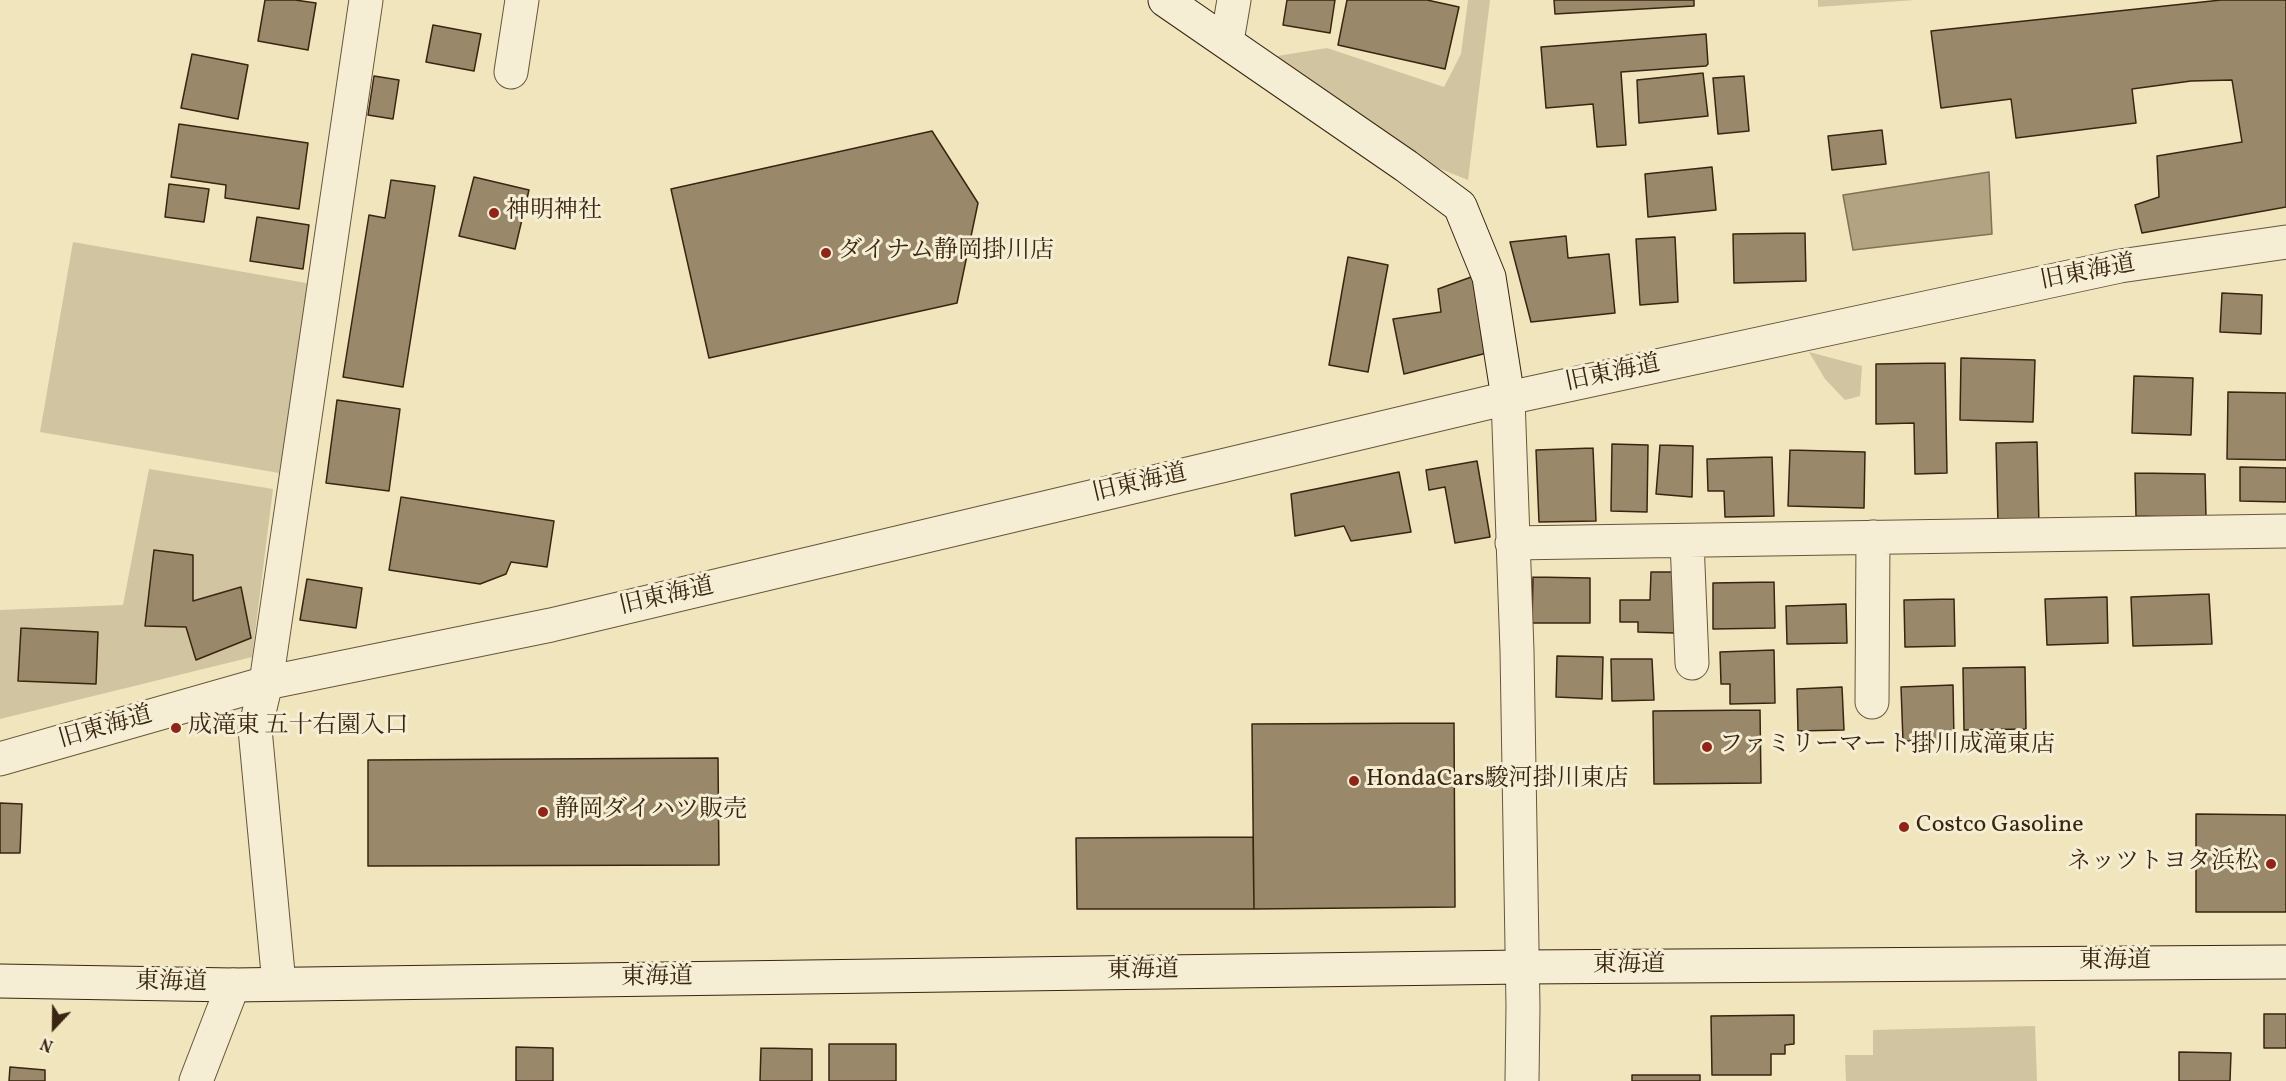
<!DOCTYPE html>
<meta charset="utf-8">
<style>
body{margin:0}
#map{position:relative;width:2286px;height:1081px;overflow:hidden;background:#f0e5bd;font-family:Vollkorn,serif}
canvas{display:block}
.north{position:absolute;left:24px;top:997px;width:60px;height:60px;-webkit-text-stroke:4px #f5eed4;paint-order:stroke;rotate:202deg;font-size:16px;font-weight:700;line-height:24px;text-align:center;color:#3a2510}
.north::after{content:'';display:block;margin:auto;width:21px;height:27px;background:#3a2510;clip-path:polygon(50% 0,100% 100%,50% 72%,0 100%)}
</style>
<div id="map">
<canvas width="2286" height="1081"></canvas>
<div class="north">N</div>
</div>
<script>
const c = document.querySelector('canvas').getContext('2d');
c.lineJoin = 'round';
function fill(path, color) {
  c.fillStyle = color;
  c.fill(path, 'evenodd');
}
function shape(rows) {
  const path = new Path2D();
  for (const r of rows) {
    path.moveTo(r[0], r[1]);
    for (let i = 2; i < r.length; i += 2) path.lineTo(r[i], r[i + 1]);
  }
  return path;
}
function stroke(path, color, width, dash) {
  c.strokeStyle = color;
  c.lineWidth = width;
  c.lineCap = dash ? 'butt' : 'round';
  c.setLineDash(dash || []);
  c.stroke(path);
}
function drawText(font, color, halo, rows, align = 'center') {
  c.font = font + ' Vollkorn,"Noto Serif JP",serif';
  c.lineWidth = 6;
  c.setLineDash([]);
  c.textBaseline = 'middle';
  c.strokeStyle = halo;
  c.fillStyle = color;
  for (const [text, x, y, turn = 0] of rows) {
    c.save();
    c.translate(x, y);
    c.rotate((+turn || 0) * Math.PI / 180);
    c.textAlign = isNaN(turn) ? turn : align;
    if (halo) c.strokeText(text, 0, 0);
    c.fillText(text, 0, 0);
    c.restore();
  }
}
const green = shape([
 [1468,0,1490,0,1468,180,1371,141,1277,56,1327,48,1444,87,1461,54],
 [1818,0,1915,0,1818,7],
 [73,242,312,284,279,473,40,432],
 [1809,352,1862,366,1860,396,1845,400,1825,379],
 [149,469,273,489,252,657,0,719,0,610,123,605],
 [2035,1026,2037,1081,1846,1081,1845,1055,1873,1055,1873,1030]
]);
const water = shape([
 [1989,172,1992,234,1853,250,1843,195,1989,172]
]);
const building = shape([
 [265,0,295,0,316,3,308,50,258,41,265,0],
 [1287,0,1335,0,1330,33,1283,25,1287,0],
 [1347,0,1427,0,1459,7,1445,69,1338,45,1347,0],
 [1554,0,1694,0,1694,6,1555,14,1554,0],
 [2221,0,2286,0,2286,207,2142,233,2135,205,2159,197,2157,156,2242,142,2232,80,2191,81,2132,89,2136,123,2016,138,2011,99,1941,108,1931,31,2221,0],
 [433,25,481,34,474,71,426,62,433,25],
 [1706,34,1708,64,1706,66,1621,72,1626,145,1597,147,1593,104,1546,108,1541,47,1706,34],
 [192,54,248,65,238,119,181,108,192,54],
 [1703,73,1708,116,1639,123,1637,80,1703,73],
 [374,76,399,80,393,119,368,115,374,76],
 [1744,76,1749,131,1718,134,1713,78,1744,76],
 [179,124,308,143,299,209,225,198,226,185,171,177,179,124],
 [1882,130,1886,164,1832,170,1828,136,1882,130],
 [932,131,978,203,957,303,709,358,671,189,932,131],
 [1712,167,1716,210,1648,217,1645,174,1712,167],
 [474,177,529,190,515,249,459,236,474,177],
 [391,180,435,186,403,387,343,377,369,215,385,218,391,180],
 [169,184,209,189,204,222,165,217,169,184],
 [257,217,309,225,303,269,250,261,257,217],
 [1805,233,1806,281,1734,283,1733,234,1805,233],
 [1566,236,1568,258,1609,254,1615,313,1531,322,1510,242,1566,236],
 [1675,237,1678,302,1640,305,1636,239,1675,237],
 [1348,257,1388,265,1368,372,1329,365,1348,257],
 [1474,276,1487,353,1404,374,1393,319,1441,312,1438,289,1474,276],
 [2222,293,2262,295,2261,334,2220,332,2222,293],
 [1961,358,2035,360,2033,422,1960,420,1961,358],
 [1945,363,1947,473,1915,474,1914,423,1876,424,1876,364,1945,363],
 [2134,376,2193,378,2191,435,2132,433,2134,376],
 [2228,392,2286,393,2286,460,2227,459,2228,392],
 [337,400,400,409,389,491,326,483,337,400],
 [2037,442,2039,525,1998,525,1996,443,2037,442],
 [1612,444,1648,445,1647,512,1611,511,1612,444],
 [1660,445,1693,446,1692,497,1656,494,1660,445],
 [1593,448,1596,521,1539,522,1536,450,1593,448],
 [1790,450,1865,452,1864,508,1788,506,1790,450],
 [1772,457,1774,516,1725,517,1724,491,1708,491,1707,459,1772,457],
 [1477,461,1490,537,1455,543,1445,487,1429,490,1426,470,1477,461],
 [2240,467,2286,468,2286,502,2240,501,2240,467],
 [1399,472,1411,532,1351,541,1344,526,1295,536,1291,494,1399,472],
 [2135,473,2205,474,2206,518,2136,516,2135,473],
 [401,497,554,521,547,567,511,562,506,574,480,584,389,570,401,497],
 [154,550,193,555,193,601,241,587,251,638,196,660,186,627,145,626,154,550],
 [1651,572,1675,572,1675,633,1638,632,1638,622,1620,622,1620,600,1650,600,1651,572],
 [1533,577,1590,578,1590,623,1532,623,1533,577],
 [307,579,362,588,356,628,300,620,307,579],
 [1774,582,1775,628,1713,629,1713,583,1774,582],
 [2209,594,2212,644,2133,646,2131,597,2209,594],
 [2107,597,2108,643,2047,645,2045,599,2107,597],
 [1954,599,1955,646,1905,647,1904,600,1954,599],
 [1846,604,1847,643,1787,644,1786,606,1846,604],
 [21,628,98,632,96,684,18,681,21,628],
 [1774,650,1775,703,1730,704,1730,684,1721,684,1720,652,1774,650],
 [1557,656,1603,657,1602,699,1556,697,1557,656],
 [1611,659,1652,659,1654,700,1612,701,1611,659],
 [2025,667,2026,729,1964,730,1963,668,2025,667],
 [1953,685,1954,740,1903,741,1901,687,1953,685],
 [1842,687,1844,730,1798,731,1797,689,1842,687],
 [1760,710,1761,783,1654,784,1653,711,1760,710],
 [1454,723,1455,907,1254,909,1252,724,1454,723],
 [718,758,719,865,368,866,368,760,718,758],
 [0,803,22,804,20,853,0,853,0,803],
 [2196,814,2286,815,2286,912,2196,912,2196,814],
 [1253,837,1254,909,1077,909,1076,838,1253,837],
 [2264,1014,2286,1014,2286,1048,2264,1048,2264,1014],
 [1794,1015,1794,1044,1785,1045,1785,1054,1771,1054,1771,1075,1712,1075,1711,1016,1794,1015],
 [829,1044,896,1044,896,1081,829,1081,829,1044],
 [516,1047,553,1048,553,1081,516,1081,516,1047],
 [761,1048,812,1049,812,1081,760,1081,761,1048],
 [2179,1052,2231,1053,2230,1081,2179,1081,2179,1052],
 [10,1067,45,1070,45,1081,9,1081,10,1067],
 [1632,1075,1700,1075,1700,1081,1632,1081,1632,1075]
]);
const street = shape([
 [1227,41,1234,0],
 [511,72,522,0],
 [1508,398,1517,651,1523,1006,1522,1081],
 [1687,541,1692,663],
 [1512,543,2286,531],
 [1872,702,1873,537],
 [0,759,266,683,551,625,1508,398,2120,266,2286,242],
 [279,984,255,729,266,683,366,0],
 [196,1081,233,985]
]);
const secondary = shape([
 [1165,0,1406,166,1460,206,1489,277,1508,398],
 [0,981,233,985,1522,967,2286,962]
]);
const markers = [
 [494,213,6,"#8f2418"],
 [826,253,6,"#8f2418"],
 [176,728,6,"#8f2418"],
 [1707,747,6,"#8f2418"],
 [1354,781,6,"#8f2418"],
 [543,812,6,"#8f2418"],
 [1904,827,6,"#8f2418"],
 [2271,864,6,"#8f2418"]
];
const poiNames = [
 ["神明神社",506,213],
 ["ダイナム静岡掛川店",838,253],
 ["成滝東 五十右園入口",188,728],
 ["ファミリーマート掛川成滝東店",1719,747],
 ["HondaCars駿河掛川東店",1366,781],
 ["静岡ダイハツ販売",555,812],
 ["Costco Gasoline",1916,827],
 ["ネッツトヨタ浜松",2259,864,"right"]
];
const streetNames = [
 ["旧東海道",2088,274,-11],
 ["旧東海道",1613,375,-12],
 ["旧東海道",1140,485,-13],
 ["旧東海道",667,598,-13],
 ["旧東海道",106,729,-16],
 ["東海道",2115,963],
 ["東海道",1629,967],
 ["東海道",1143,972,-1],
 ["東海道",657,979,-1],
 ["東海道",171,984,1]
];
fill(green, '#d1c4a0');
fill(water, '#b2a482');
stroke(water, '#827154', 1.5);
fill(building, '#99896a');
stroke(building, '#3a2510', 1.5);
stroke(street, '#68553b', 35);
stroke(secondary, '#3a2510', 35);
stroke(street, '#f5eed4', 33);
stroke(secondary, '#f5eed4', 33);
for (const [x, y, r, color] of markers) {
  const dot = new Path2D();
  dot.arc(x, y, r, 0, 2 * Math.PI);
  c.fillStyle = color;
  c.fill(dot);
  stroke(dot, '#f5eed4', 2);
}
drawText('24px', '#3a2510', '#f5eed4', poiNames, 'left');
drawText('24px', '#3a2510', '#f5eed4', streetNames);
</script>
